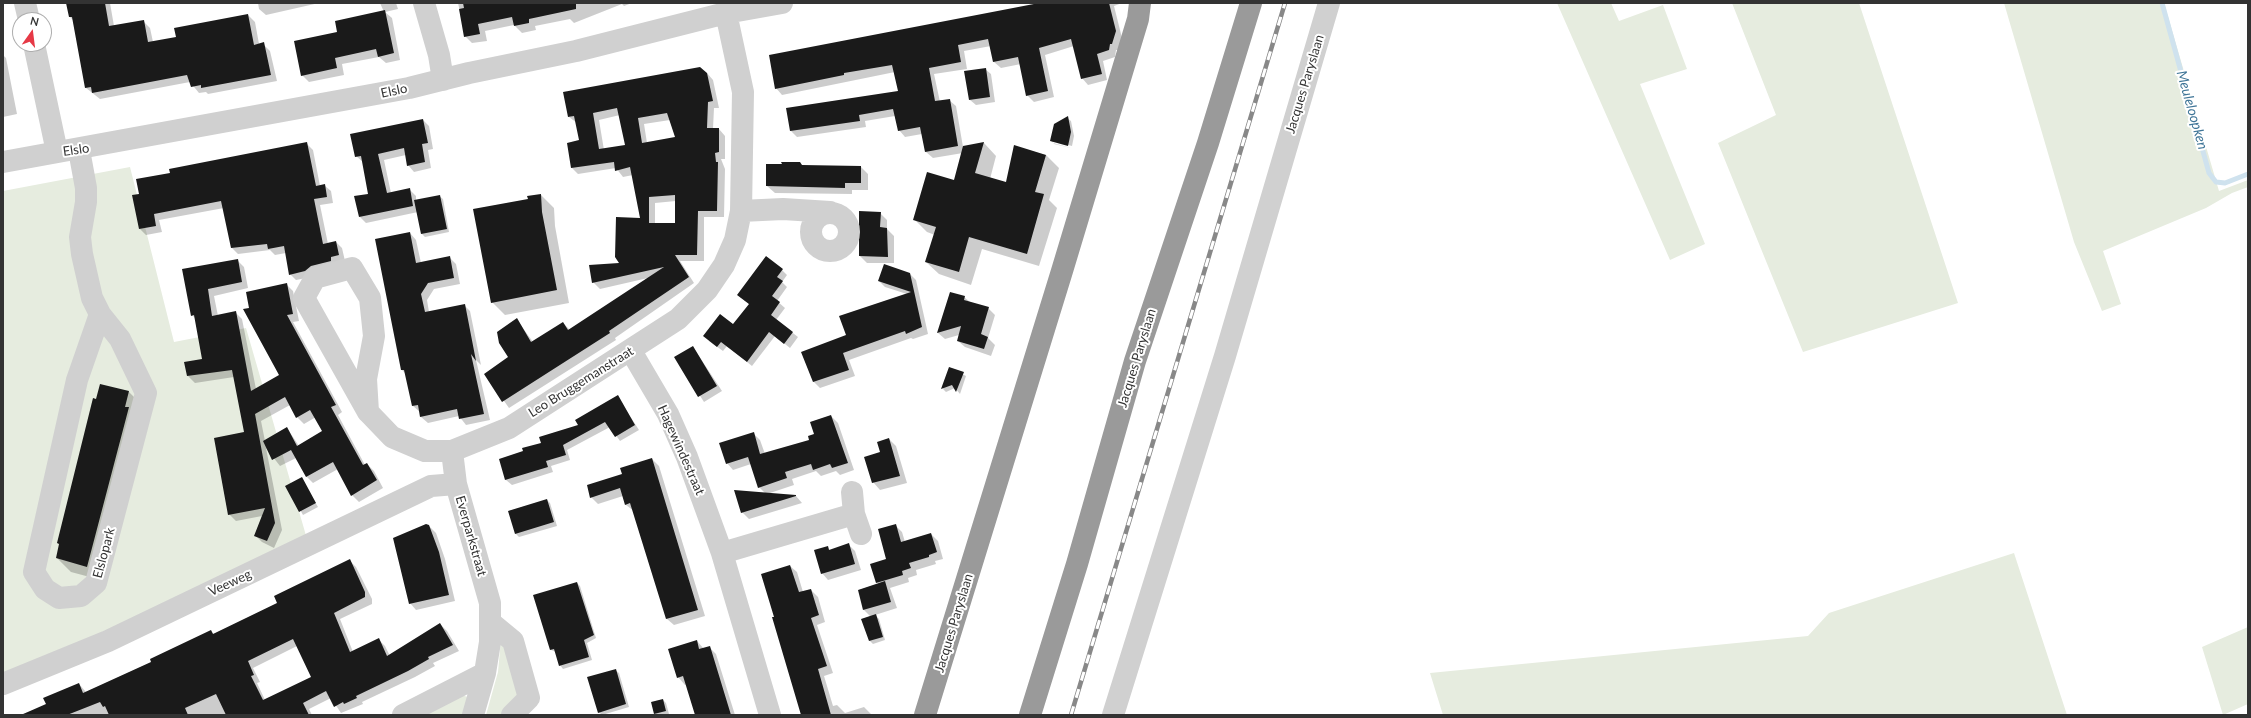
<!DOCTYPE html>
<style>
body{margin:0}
#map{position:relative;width:2251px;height:718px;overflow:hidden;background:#fff;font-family:Lato,sans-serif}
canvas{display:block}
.frame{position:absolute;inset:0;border:4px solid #333;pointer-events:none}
.north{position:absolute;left:12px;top:12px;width:40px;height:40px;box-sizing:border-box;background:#fff;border:1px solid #adadad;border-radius:50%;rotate:14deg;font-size:11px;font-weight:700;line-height:16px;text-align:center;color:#333}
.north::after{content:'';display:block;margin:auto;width:14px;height:18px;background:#e63946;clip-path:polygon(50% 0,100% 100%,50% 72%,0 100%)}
</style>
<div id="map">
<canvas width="2251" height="718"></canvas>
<div class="frame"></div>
<div class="north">N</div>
</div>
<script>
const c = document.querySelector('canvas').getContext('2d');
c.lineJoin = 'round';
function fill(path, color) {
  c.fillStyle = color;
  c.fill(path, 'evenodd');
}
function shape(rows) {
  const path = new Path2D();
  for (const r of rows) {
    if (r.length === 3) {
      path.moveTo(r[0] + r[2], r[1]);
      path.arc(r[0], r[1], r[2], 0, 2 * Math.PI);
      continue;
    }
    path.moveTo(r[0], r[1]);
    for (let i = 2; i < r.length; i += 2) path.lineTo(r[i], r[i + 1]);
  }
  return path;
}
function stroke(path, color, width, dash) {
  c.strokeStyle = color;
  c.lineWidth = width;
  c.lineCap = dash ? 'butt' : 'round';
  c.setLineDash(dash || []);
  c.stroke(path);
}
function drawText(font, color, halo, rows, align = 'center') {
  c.font = font + ' Lato,sans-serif';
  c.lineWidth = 4;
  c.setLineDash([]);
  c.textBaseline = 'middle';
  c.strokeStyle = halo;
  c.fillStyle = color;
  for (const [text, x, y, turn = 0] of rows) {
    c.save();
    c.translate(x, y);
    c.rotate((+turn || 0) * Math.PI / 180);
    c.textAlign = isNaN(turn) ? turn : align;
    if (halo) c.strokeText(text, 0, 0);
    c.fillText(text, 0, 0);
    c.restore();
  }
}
const green = shape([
 [1557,3,1611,3,1619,21,1663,5,1687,69,1640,84,1705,244,1670,260],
 [1732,3,1859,3,1958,303,1803,352,1718,143,1776,115],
 [2004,3,2164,3,2219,191,2248,180,2248,187,2232,193,2206,208,2103,251,2121,304,2102,311,2074,242],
 [130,167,174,342,246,328,307,539,3,677,3,191],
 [2014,553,2067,715,1443,715,1430,673,1808,636,1829,613],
 [2248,627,2248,704,2223,715,2202,647],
 [501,639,521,692,500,715,486,715,498,672],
 [461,695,468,697,465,715,420,715]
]);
const shadow = shape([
 [67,3,110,3,114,26,143,21,150,28,153,42,177,38,248,15,255,22,259,44,263,44,270,51,277,81,208,94,206,92,199,93,190,82,100,99,86,88,73,20,70,17],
 [258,3,319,3,266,15,259,9],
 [380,3,396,3,398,9,385,12,392,18,400,60,386,63,379,57,342,64,344,75,309,82,302,75,339,33,384,12],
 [458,3,632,3,624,6,622,4,574,23,570,19,535,26,536,30,522,33,514,25,485,31,487,41,472,43,465,36],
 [1040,3,1122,3,1114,6,1122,38,1119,50,1116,50,1115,57,1103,61,1107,80,1088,85,1082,78,1074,46,1045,55,1054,97,1034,102,1027,95,1021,64,1001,68,994,62,991,46,964,51,967,69,934,74,940,102,949,100,956,106,963,147,984,143,996,156,990,179,1007,184,1014,146,1046,155,1059,168,1049,200,1057,208,1039,266,982,249,971,285,939,274,926,262,935,235,927,232,914,219,954,181,963,153,933,158,926,152,922,134,905,137,899,130,895,116,865,121,866,127,797,137,791,131,787,109,899,92,895,72,782,95,776,88],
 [3,55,6,58,17,114,3,117],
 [985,69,991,74,995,102,976,105,970,100,965,72],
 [707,73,713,80,719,108,714,108,713,129,719,129,725,136,725,159,721,159,725,169,724,217,704,217,704,261,680,261,694,283,615,338,616,340,509,408,485,374,510,358,517,320,533,342,563,323,570,330,648,278,600,289,593,282,621,264,641,219,633,175,623,177,616,168,578,174,572,168,580,141,577,123,569,117],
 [620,115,626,146,604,150,599,120],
 [670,120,676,138,647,143,644,124],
 [676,201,676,224,655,224,655,203],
 [1067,118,1071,121,1074,136,1072,146,1053,141,1053,143,1071,148,1054,144,1051,140],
 [423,120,429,126,433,149,428,150,431,168,414,172,408,165,406,155,384,160,391,193,409,189,416,196,416,201,439,196,443,199,449,232,425,237,422,234,418,212,366,223,360,217,369,195,363,162,356,156],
 [307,144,313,150,320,186,324,185,331,191,333,203,320,205,328,244,336,242,342,248,345,261,311,277,296,280,290,274,286,253,275,255,270,250,238,254,232,248,224,208,159,220,162,232,146,235,140,229,140,195,171,173],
 [799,163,803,166,861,167,868,174,868,190,852,190,852,194,775,193,767,186,767,165],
 [541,195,554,208,555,226,569,303,505,315,492,302,529,199],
 [880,213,887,220,887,229,894,236,894,263,867,263,860,256],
 [410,233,416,240,421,263,449,257,456,264,460,284,434,289,427,300,429,312,464,305,470,311,481,365,476,360,490,420,466,425,459,416,428,423,421,417,420,412,413,406,406,374,402,370],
 [237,260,244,267,248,288,214,296,218,316,235,312,242,319,256,389,280,376,250,309,286,284,293,291,299,321,293,322,342,412,338,415,365,465,367,464,374,471,383,488,359,502,352,495,338,469,313,483,306,476,296,458,280,466,266,448,282,530,274,548,262,542,255,535,262,516,236,521,229,514,245,433,234,377,195,383,188,376,203,360,196,319,192,315,183,270],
 [290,405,297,417,304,424,316,417,324,432,299,446,287,428,265,441,261,421],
 [782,270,787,275,782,282,787,287,777,301,785,308,776,320,798,337,790,348,775,336,752,366,727,346,723,351,709,341,733,326,750,305,738,295],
 [910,274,916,280,928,334,913,339,911,338,849,360,855,376,820,388,813,381,847,336,907,294,885,287,879,281],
 [950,293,964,297,970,302,988,308,995,315,988,338,995,345,991,356,965,347,958,341,959,335,945,339,938,333],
 [693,347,722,391,704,402,675,357],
 [950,368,966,376,960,394,955,388,946,392,943,389],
 [129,392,143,406,101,580,71,572,57,558,97,400],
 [617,396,639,430,620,441,610,427,567,450,570,460,551,466,553,472,512,485,506,480,500,460,524,452,579,426],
 [831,416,838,423,854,470,840,475,836,471,821,476,816,471,792,479,794,485,767,494,796,496,802,503,749,519,742,512,766,494,759,487,751,464,733,470,727,463,753,433,760,440,765,454,810,441],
 [889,439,896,446,907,483,880,490,873,482,881,453],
 [652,459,659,466,705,616,674,625,667,619,634,511,626,505,623,496,598,504,591,497,623,475],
 [301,478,318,507,303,515,287,486],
 [547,500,550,503,557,526,519,537,516,534,509,511],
 [895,525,902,532,905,542,931,534,938,541,943,559,935,561,936,564,916,570,917,575,908,578,909,582,890,588,897,608,875,615,879,619,885,640,873,644,870,641,871,617,864,610,859,590,879,584,877,582,887,560],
 [429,526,436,533,445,559,455,601,416,610,410,603],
 [849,545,855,551,861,570,828,580,822,573,828,548,831,551],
 [349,560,356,567,372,599,372,604,340,619,353,652,378,639,385,646,390,656,440,624,447,631,459,651,433,663,435,666,415,677,362,702,363,704,341,713,331,698,309,709,312,715,20,715,47,705,79,684,86,692,152,662,211,632,214,634,278,603],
 [297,646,312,677,265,700,257,683,260,682,253,668],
 [790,566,797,572,803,592,811,590,818,597,825,622,817,625,833,673,824,676,833,706,837,705,845,713,864,707,871,714,869,715,803,715],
 [577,583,580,586,596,638,587,643,592,660,563,669,560,665,556,652,551,650],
 [697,641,704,649,709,647,716,654,735,715,696,715,687,684,685,685,678,677],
 [615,670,619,673,629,707,602,715,599,712],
 [663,700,666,703,669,714,656,715,655,713]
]);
const stream = shape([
 [2162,3,2209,173,2216,182,2225,183,2248,174]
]);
const building = shape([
 [66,3,105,3,109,26,144,20,148,42,176,37,174,28,248,14,254,45,264,42,271,75,201,88,201,85,191,87,187,75,92,93,91,87,85,88,72,17,69,17],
 [463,3,576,3,576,9,529,19,529,23,514,26,512,17,478,24,480,34,464,37,459,9,464,8],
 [1039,3,1109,3,1116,31,1112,44,1110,44,1109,50,1097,54,1102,74,1081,79,1071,39,1039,48,1048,91,1026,96,1018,57,993,62,988,39,958,45,961,62,929,68,935,101,950,99,958,146,925,152,920,127,898,131,893,109,859,115,860,121,790,131,786,108,898,91,892,65,844,73,844,75,775,89,769,55],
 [385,10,394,53,378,57,376,49,335,58,337,68,301,76,294,41,337,32,335,21],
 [700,67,707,73,713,101,708,102,707,128,719,128,719,152,715,153,716,162,718,162,717,211,698,211,697,255,675,255,689,277,609,331,610,333,502,402,484,374,508,357,499,343,497,332,517,318,531,342,563,322,568,330,664,267,592,283,589,265,619,263,615,257,616,217,640,218,630,167,615,171,614,162,571,168,567,143,579,140,574,116,568,117,563,92],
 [617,108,625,145,599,149,593,113],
 [667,113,675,137,642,143,638,118],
 [675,195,675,223,649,223,649,197],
 [986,68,990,97,969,100,964,71],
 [1068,116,1071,132,1068,146,1050,141,1054,124],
 [423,119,428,143,422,144,425,162,407,166,404,148,378,154,387,193,410,188,413,206,359,217,354,196,368,194,361,156,355,157,350,134],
 [307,142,316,186,325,184,327,197,314,199,323,244,336,241,339,255,331,257,331,261,311,266,305,271,289,275,284,246,268,249,267,244,231,248,221,201,154,214,156,226,139,229,132,195,139,194,136,179,170,173,169,169],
 [984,142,975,173,1006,182,1014,145,1046,155,1035,192,1044,194,1027,254,969,237,959,272,925,262,936,227,913,220,927,172,954,180,963,146],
 [781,162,800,162,802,165,861,166,861,183,845,183,845,188,766,186,766,164,782,164],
 [541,194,542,212,557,290,491,303,473,209,528,199,527,196],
 [440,195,447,229,421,234,414,200],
 [859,211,881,212,880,227,887,228,888,257,859,256],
 [410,232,416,263,450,256,454,278,428,283,421,294,425,312,465,304,476,361,471,354,484,414,459,419,457,409,420,417,418,405,412,406,404,370,401,370,375,239],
 [766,256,783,269,777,277,783,281,772,296,780,302,771,315,793,332,784,344,769,332,747,362,721,342,717,347,703,336,720,314,733,324,749,304,737,295],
 [238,259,242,282,208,289,212,316,236,311,251,391,279,375,243,309,249,308,246,292,287,283,293,314,287,315,336,405,331,407,363,465,367,463,377,480,351,496,333,462,306,477,291,450,272,460,263,441,287,427,297,446,322,431,310,410,296,418,285,397,255,414,275,523,267,541,254,536,265,508,228,515,214,438,244,432,232,370,187,376,184,362,202,359,194,315,191,316,182,269],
 [884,264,910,273,922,327,906,334,905,331,843,353,849,370,813,382,801,352,846,335,839,316,911,292,878,281],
 [950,292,965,296,964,300,989,307,981,334,988,337,984,349,957,341,961,326,937,333],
 [693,346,717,386,698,397,674,357],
 [949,367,964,372,956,392,952,385,941,389],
 [100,384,129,391,125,407,129,407,87,567,56,558,59,544,57,543,93,398,96,399],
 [618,395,635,425,615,437,605,422,563,445,566,455,546,461,548,467,505,480,499,459,523,451,522,448,541,443,539,437,578,425,575,420],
 [831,415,848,463,832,468,830,464,813,470,811,464,785,472,787,478,758,488,748,457,726,464,719,443,754,432,760,454,809,440,808,436,814,434,810,422],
 [889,438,900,476,872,483,864,457,880,452,877,442],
 [652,458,698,610,666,619,630,503,625,505,620,488,590,498,587,485,622,474,620,468],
 [302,477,316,503,299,512,285,486],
 [734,490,796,495,796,496,741,513],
 [547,499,554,522,515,534,508,511],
 [426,524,429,525,439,552,449,595,409,604,393,538],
 [896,524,901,542,931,533,937,552,929,555,929,557,909,563,911,568,902,571,903,575,876,583,870,564,886,559,878,529],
 [849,543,855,564,821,574,814,550,828,546,829,550],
 [350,559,365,592,365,597,334,613,350,652,379,638,387,656,440,623,453,645,428,657,429,659,408,671,356,696,357,698,344,704,343,702,334,707,326,691,303,703,309,715,226,715,216,694,185,708,188,715,109,715,105,706,103,707,100,702,67,715,21,715,46,704,43,698,79,683,83,693,151,662,150,659,211,630,213,634,277,603,274,596],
 [293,639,311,677,263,700,251,676,254,675,248,661],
 [790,565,799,592,811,589,819,615,811,618,827,666,818,669,831,715,801,715,772,617,774,617,761,574],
 [885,581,891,602,863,610,858,590],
 [577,582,594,635,584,640,589,657,559,666,554,649,550,650,533,595],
 [876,614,883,637,869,641,861,619],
 [697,640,699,649,710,646,731,715,695,715,683,676,677,678,668,649],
 [616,669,626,704,598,713,587,677],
 [663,699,666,711,654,714,651,702]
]);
const minor = shape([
 [25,3,29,20],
 [424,3,439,55,443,80],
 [34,44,57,152],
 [79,150,86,188,86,202,80,237,82,254,92,298,100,314,77,380,34,572,45,589,59,598,81,596,96,583,146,393,120,339,100,314],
 [3,162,409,88,469,73,576,51,726,13,782,3],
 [741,211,783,209,830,212],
 [830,232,19],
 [631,351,668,414,687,457,722,553,770,715],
 [368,412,304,298,315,278,352,268,370,298,374,336,366,379,368,412,392,437,425,451,452,451,509,428,678,319,707,290,724,265,735,240,741,211,743,92,726,13],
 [452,451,456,484,490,603,490,642,485,673,473,715],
 [852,492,854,514,861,534],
 [722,553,854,514],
 [490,622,513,641,529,698,512,715],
 [3,684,108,641,431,486,456,484],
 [403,715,485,673],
 [1113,715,1225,356,1329,3]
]);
const highway = shape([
 [925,715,1062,271,1138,19,1140,3],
 [1030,715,1077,564,1135,361,1208,143,1251,3]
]);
const rail = shape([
 [1071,715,1285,3]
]);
const streetNames = [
 ["Jacques Paryslaan",1305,84,-73],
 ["Elslo",394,91,-12],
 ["Elslo",76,150,-8],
 ["Jacques Paryslaan",1137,358,-73],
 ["Leo Bruggemanstraat",581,382,-32],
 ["Hagewindestraat",681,450,66],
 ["Everparkstraat",471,536,74],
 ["Elslopark",104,553,-75],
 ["Veeweg",230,583,-25],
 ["Jacques Paryslaan",954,623,-73]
];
const waterNames = [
 ["Meuleloopken",2192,110,74]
];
fill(green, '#e6ecdf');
fill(shadow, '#0003');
stroke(stream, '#cfe2ee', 5);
fill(building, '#1a1a1a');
stroke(minor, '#d0d0d0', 22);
stroke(highway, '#9a9a9a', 22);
stroke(rail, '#888', 4.5);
stroke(rail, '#fff', 3, [9]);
drawText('13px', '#333', '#fff', streetNames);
drawText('italic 14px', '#3f7597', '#fff', waterNames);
</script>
